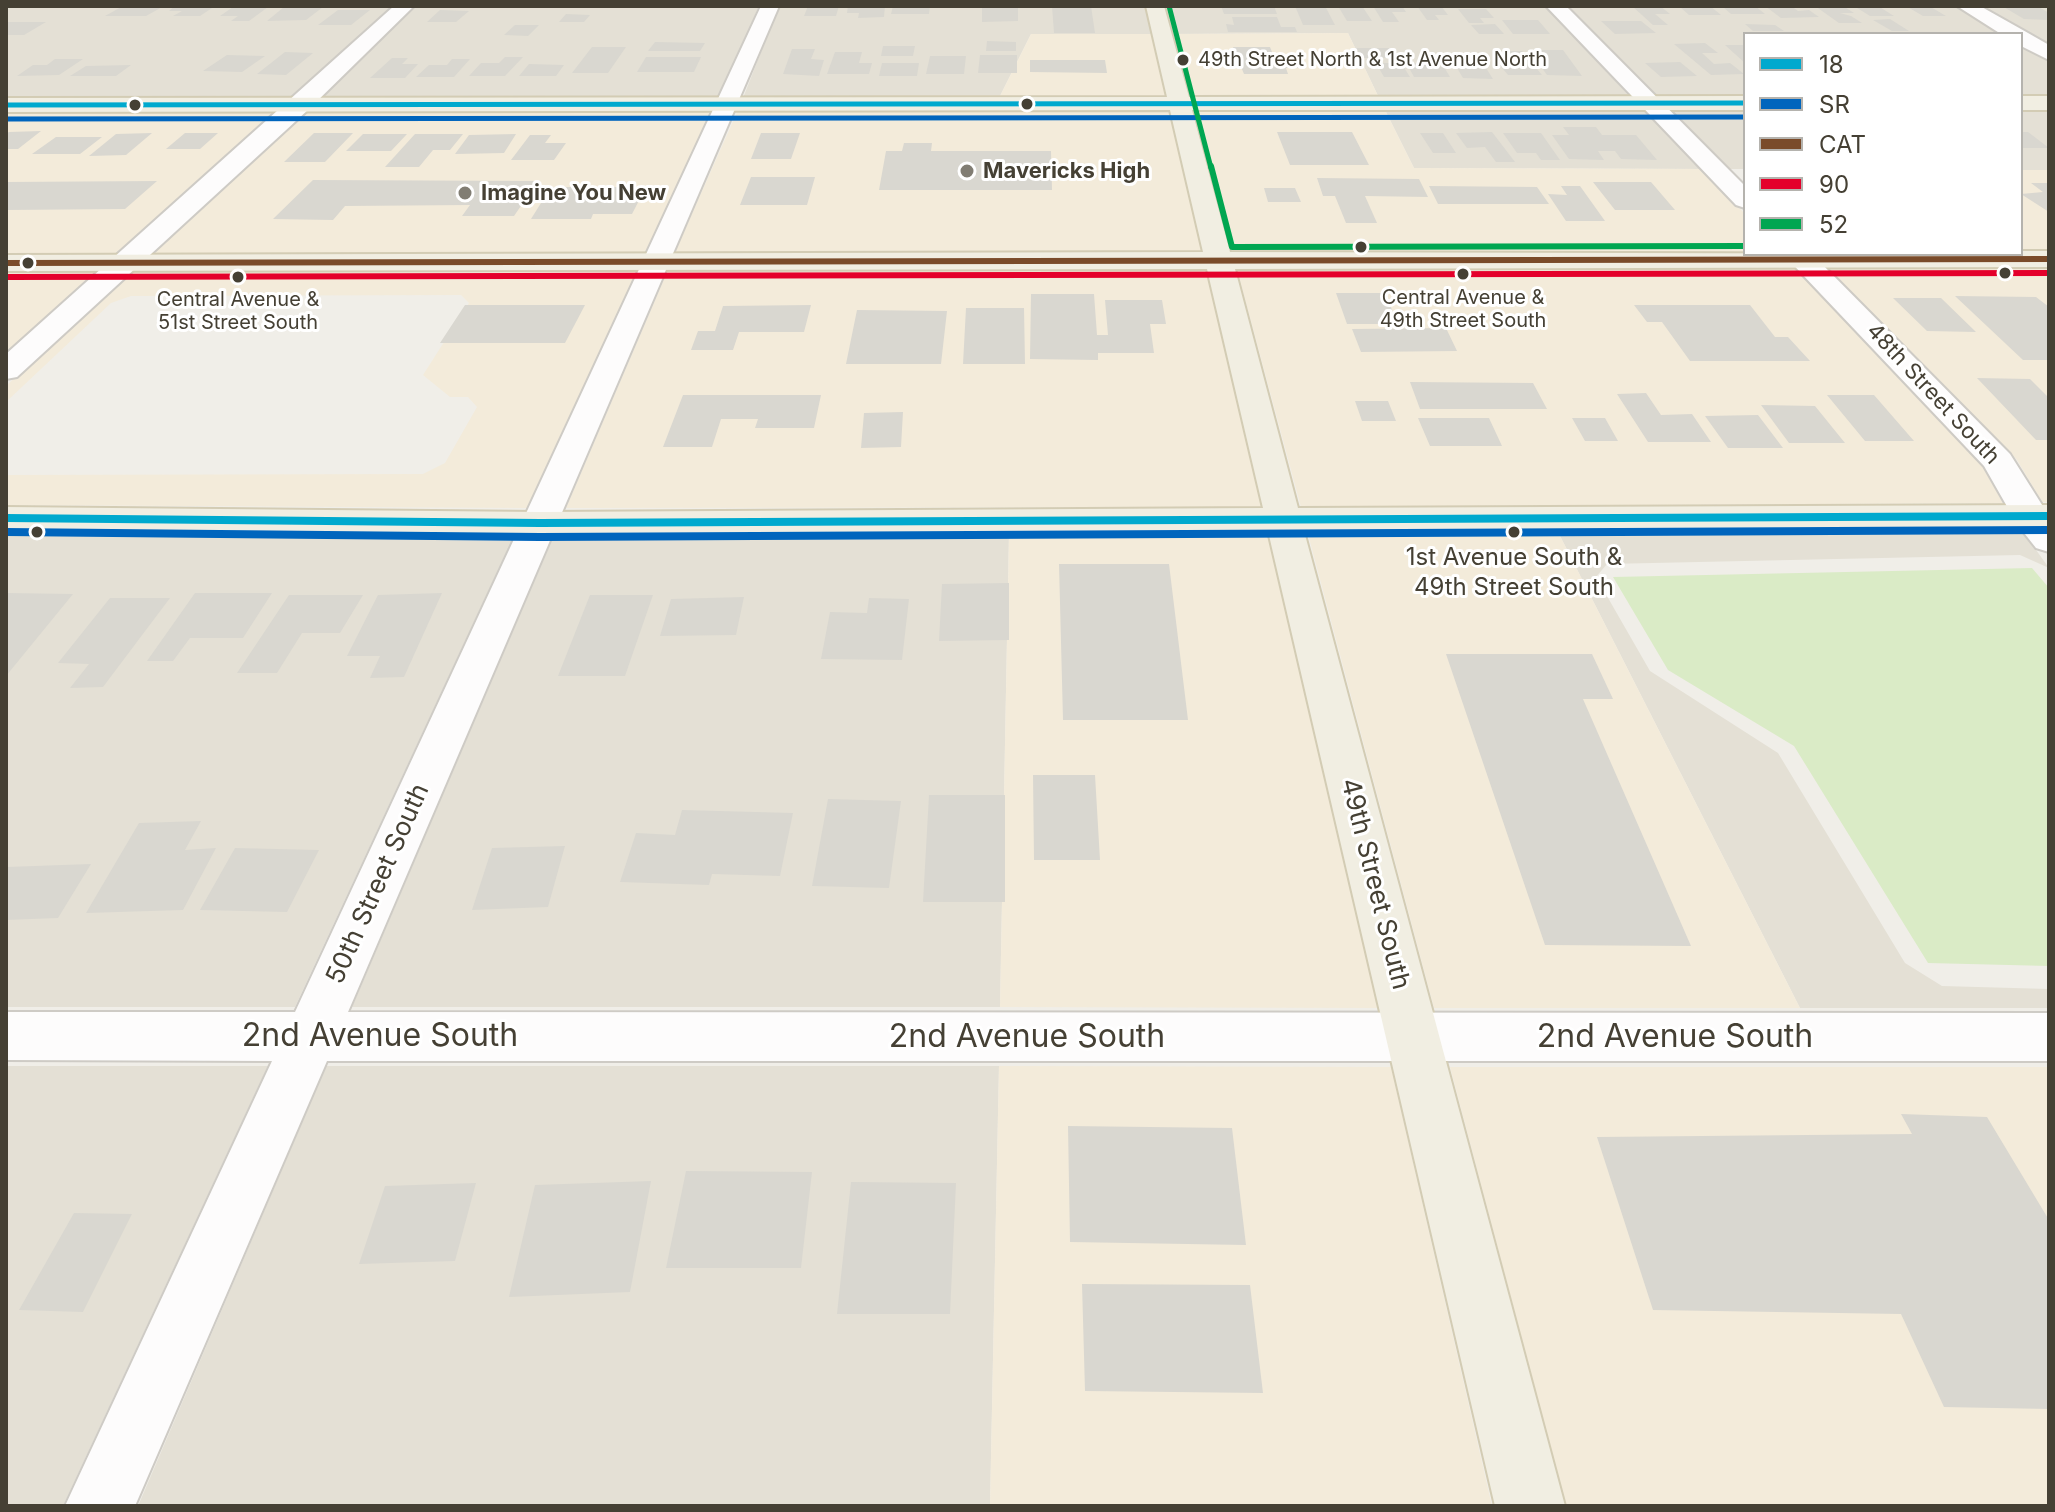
<!DOCTYPE html>
<style>
body{margin:0}
#map{position:relative;width:2055px;height:1512px;overflow:hidden;background:#f0eee8;font-family:Inter,sans-serif}
canvas{display:block}
.frame{position:absolute;inset:0;border:8px solid #454034;pointer-events:none}
.legend{position:absolute;left:1743px;top:32px;width:280px;height:224px;box-sizing:border-box;background:#fff;border:2px solid #b5b3ae;margin:0;padding:10px 14px;list-style:none;font-size:24px;color:#454034}
.legend li{display:flex;align-items:center;gap:16px;height:40px}
.legend b{width:40px;border:2px solid #b5b3ae}
</style>
<div id="map">
<canvas width="2055" height="1512"></canvas>
<div class="frame"></div>
<ul class="legend">
<li><b style="height:10px;background:#00a9ce"></b>18</li>
<li><b style="height:10px;background:#0065bd"></b>SR</li>
<li><b style="height:10px;background:#7a4b2a"></b>CAT</li>
<li><b style="height:10px;background:#e4002b"></b>90</li>
<li><b style="height:10px;background:#00a651"></b>52</li>
</ul>
</div>
<script>
const c = document.querySelector('canvas').getContext('2d');
c.lineJoin = 'round';
function fill(path, color) {
  c.fillStyle = color;
  c.fill(path, 'evenodd');
}
function shape(rows) {
  const path = new Path2D();
  for (const r of rows) {
    path.moveTo(r[0], r[1]);
    for (let i = 2; i < r.length; i += 2) path.lineTo(r[i], r[i + 1]);
  }
  return path;
}
function stroke(path, color, width, dash) {
  c.strokeStyle = color;
  c.lineWidth = width;
  c.lineCap = dash ? 'butt' : 'round';
  c.setLineDash(dash || []);
  c.stroke(path);
}
function drawText(font, color, halo, rows, align = 'center') {
  c.font = font + ' Inter,sans-serif';
  c.lineWidth = 6;
  c.setLineDash([]);
  c.textBaseline = 'middle';
  c.strokeStyle = halo;
  c.fillStyle = color;
  for (const [text, x, y, turn = 0] of rows) {
    c.save();
    c.translate(x, y);
    c.rotate((+turn || 0) * Math.PI / 180);
    c.textAlign = isNaN(turn) ? turn : align;
    if (halo) c.strokeText(text, 0, 0);
    c.fillText(text, 0, 0);
    c.restore();
  }
}
const residential = shape([
 [6,6,395,6,295,99,6,99],
 [415,6,759,6,719,98,318,99],
 [779,6,1145,6,1152,34,1031,34,999,98,743,98],
 [1166,6,1545,6,1631,98,1379,98,1348,33,1173,34],
 [1565,6,1956,6,2004,34,1745,34,1745,98,1655,98],
 [1976,6,2049,6,2049,48],
 [2021,44,2049,61,2049,98,2021,98],
 [1384,108,1641,108,1702,169,1414,168],
 [1665,108,1745,108,1745,169,1728,169],
 [2021,108,2049,108,2049,170,2021,170],
 [2021,529,2049,568,2020,555,1607,564,1596,577,1650,671,1778,753,1905,963,1942,986,2049,989,2049,1008,1800,1008,1558,532],
 [6,531,514,536,295,1007,6,1007],
 [1009,534,1000,1007,352,1007,553,536],
 [6,1066,268,1066,63,1506,6,1506],
 [326,1066,999,1066,990,1506,138,1506]
]);
const commercial = shape([
 [1348,33,1379,98,1191,97,1173,34],
 [1031,34,1152,34,1167,97,999,98],
 [1169,107,1204,253,674,254,739,108],
 [1193,107,1384,108,1414,168,1702,169,1745,214,1745,252,1233,253],
 [715,108,645,254,147,255,307,109],
 [6,109,284,109,118,255,6,255],
 [2021,170,2049,170,2049,251,2021,251],
 [1796,267,1979,459,2003,503,1301,507,1237,269],
 [1825,267,2049,267,2049,502,2042,502,2017,460],
 [1208,269,1263,507,566,508,668,270],
 [101,270,6,355,6,271],
 [130,270,638,270,527,508,6,505,6,475,423,474,445,463,477,407,468,397,450,397,423,375,469,303,461,295,131,296,111,303,6,402,6,386],
 [1558,532,1800,1008,1434,1008,1308,534],
 [1009,534,1269,534,1378,1008,1000,1007],
 [999,1066,1391,1067,1492,1506,990,1506],
 [1450,1067,2049,1067,2049,1506,1566,1506]
]);
const green = shape([
 [2032,568,2049,588,2049,966,1928,963,1794,746,1668,670,1613,577]
]);
const building = shape([
 [123,6,164,6,146,16,105,16],
 [175,6,215,6,200,16,173,16,182,11,169,11],
 [808,6,839,6,836,16,804,16],
 [848,6,885,6,884,17,858,18,859,13,847,13],
 [893,6,930,6,929,14,891,14],
 [982,6,1018,6,1018,21,982,22],
 [1052,6,1091,6,1095,33,1054,33],
 [1221,6,1274,6,1277,14,1224,14],
 [1295,6,1325,6,1335,25,1303,25],
 [1338,6,1362,6,1372,21,1347,21],
 [1373,6,1402,6,1406,12,1392,12,1399,22,1383,22],
 [1417,6,1441,6,1448,15,1435,15,1439,20,1427,20],
 [1632,6,1660,6,1670,14,1655,14,1668,25,1653,25],
 [1679,6,1710,6,1721,15,1689,15],
 [1722,6,1755,6,1765,14,1731,14],
 [1765,6,1791,6,1798,11,1809,10,1819,17,1781,18],
 [1815,6,1843,6,1854,13,1840,13,1851,16,1862,23,1839,23],
 [1854,6,1878,6,1894,16,1870,16],
 [1906,6,1929,6,1946,16,1923,16],
 [2002,6,2037,6,2049,13,2049,20,2024,19],
 [233,7,268,7,249,21,231,21,238,16,220,16],
 [284,7,323,7,306,20,267,21],
 [1458,9,1486,9,1494,18,1480,18,1484,23,1469,23],
 [338,10,370,10,351,25,318,25],
 [440,10,469,11,456,22,427,22],
 [566,14,590,15,584,22,559,22],
 [1232,17,1277,17,1281,27,1295,27,1297,32,1228,32,1226,24,1234,25],
 [1890,19,1909,31,1892,31,1873,20],
 [1502,20,1538,20,1550,34,1513,34],
 [1601,21,1641,21,1656,33,1615,34],
 [6,22,46,22,24,35,6,35],
 [1495,24,1504,34,1479,34,1471,25],
 [1745,24,1775,25,1784,31,1753,31],
 [515,25,539,25,528,36,504,35],
 [987,41,1016,42,1016,51,986,51],
 [655,42,705,43,700,51,648,51],
 [1705,43,1718,53,1702,53,1714,64,1730,63,1744,74,1711,75,1674,44],
 [1725,45,1745,45,1745,63],
 [883,46,915,46,913,56,881,56],
 [592,47,626,47,608,73,572,73],
 [1233,47,1270,47,1274,57,1294,57,1299,68,1286,68,1288,74,1244,74],
 [1356,48,1391,48,1398,58,1362,58],
 [792,49,815,49,811,59,824,60,819,76,783,74],
 [1529,50,1563,50,1582,76,1547,75],
 [1505,51,1522,51,1542,75,1508,75,1498,63,1515,63],
 [285,52,313,53,286,75,257,74],
 [835,52,862,52,859,63,872,63,869,74,827,74],
 [227,55,265,56,242,72,203,71],
 [980,55,1017,55,1017,73,978,73],
 [930,56,966,56,964,74,926,74],
 [505,57,523,57,505,76,469,76,481,63,499,63],
 [646,57,701,57,694,72,637,72],
 [392,58,408,58,402,64,418,64,405,78,370,78],
 [55,59,83,59,59,75,17,76,33,65,47,65],
 [452,59,470,59,454,77,416,77,429,65,447,65],
 [1030,60,1105,60,1107,73,1030,72],
 [1406,62,1444,67,1450,77,1414,77],
 [1680,62,1697,76,1661,77,1645,63],
 [882,63,919,63,917,76,879,76],
 [1376,63,1401,63,1410,77,1384,77],
 [529,64,564,65,556,76,519,76],
 [131,65,116,76,70,76,86,66],
 [1457,68,1486,68,1493,79,1463,78],
 [1563,127,1596,127,1602,135,1636,135,1657,160,1621,159,1615,151,1598,151,1604,160,1569,159,1552,135,1569,135],
 [41,131,18,149,6,149,6,134,9,132],
 [1277,132,1352,132,1369,165,1290,165],
 [1492,132,1515,162,1496,162,1485,147,1467,148,1456,133],
 [2021,132,2028,132,2049,148,2021,148],
 [152,133,126,155,89,156,116,134],
 [185,133,218,133,200,149,166,149],
 [314,133,353,133,325,162,284,162],
 [761,133,800,133,791,159,751,159],
 [1420,133,1443,133,1456,153,1433,153],
 [1503,133,1541,133,1560,160,1541,160,1536,153,1517,153],
 [363,134,407,134,391,151,346,151],
 [415,134,463,134,450,150,433,150,419,167,385,167],
 [516,134,504,153,455,154,469,135],
 [530,135,551,135,545,143,566,143,554,160,511,160],
 [56,137,102,137,80,154,32,154],
 [904,143,932,143,931,151,1051,151,1052,190,879,190,886,151,902,151],
 [751,177,815,177,807,205,740,205],
 [1317,178,1419,179,1428,197,1365,196,1377,223,1346,223,1335,196,1323,196],
 [313,180,538,181,514,216,462,216,470,205,345,206,333,220,273,219],
 [157,181,125,209,6,210,6,182],
 [1593,182,1651,182,1675,210,1615,210],
 [2031,183,2049,183,2049,212,2021,194,2043,192],
 [1429,186,1537,187,1549,204,1438,204],
 [1561,186,1580,186,1605,221,1566,221,1548,194,1567,195],
 [551,187,646,187,632,214,593,214,591,219,531,219],
 [1264,188,1295,188,1301,202,1268,202],
 [1336,293,1385,293,1398,324,1347,324],
 [1031,294,1094,294,1097,335,1108,335,1105,300,1162,300,1166,324,1150,324,1154,353,1098,353,1098,360,1030,359],
 [1955,296,2036,297,2049,307,2049,360,2023,360],
 [1893,298,1941,298,1976,332,1927,331],
 [465,305,585,305,565,343,440,343],
 [811,305,804,332,739,332,733,350,691,350,698,331,715,331,723,306],
 [1634,305,1750,305,1775,337,1788,337,1810,361,1690,361,1662,322,1647,322],
 [966,308,1024,308,1025,364,963,364],
 [857,310,947,311,941,364,846,364],
 [1446,328,1457,351,1361,352,1352,329],
 [1977,378,2030,379,2049,398,2049,440,2036,440],
 [1410,382,1533,383,1547,409,1420,409],
 [1646,393,1661,415,1692,414,1711,442,1648,442,1617,394],
 [683,395,821,395,814,428,755,428,758,419,721,419,712,447,663,447],
 [1827,395,1874,395,1914,441,1865,441],
 [1355,401,1388,401,1396,421,1362,421],
 [1761,405,1815,406,1845,443,1789,443],
 [903,412,901,447,861,448,864,413],
 [1758,415,1783,448,1728,448,1705,416],
 [1418,418,1489,418,1502,446,1430,446],
 [1572,418,1605,418,1618,441,1585,441],
 [1059,564,1169,564,1188,720,1063,720],
 [1009,583,1009,640,939,641,942,584],
 [6,593,73,594,6,676],
 [195,593,272,593,243,638,190,638,173,661,147,661],
 [442,593,404,677,370,678,380,656,347,656,378,595],
 [289,595,363,595,340,633,302,633,277,673,237,673],
 [590,595,653,595,625,676,558,676],
 [744,597,736,635,660,636,671,599],
 [110,598,170,598,103,687,70,688,89,664,58,663],
 [869,598,909,599,902,660,821,659,830,612,867,613],
 [1446,654,1592,654,1613,699,1583,699,1691,946,1545,945],
 [1033,775,1095,775,1100,860,1034,860],
 [929,795,1005,795,1005,902,923,902],
 [828,799,901,801,889,888,812,886],
 [682,810,793,813,780,876,712,874,709,885,620,882,636,833,675,835],
 [201,821,185,850,216,848,183,910,86,913,139,823],
 [565,846,548,907,472,910,492,848],
 [235,848,319,850,287,912,200,910],
 [91,864,58,918,6,920,6,867],
 [1901,1114,1987,1117,2049,1220,2049,1409,1944,1407,1901,1314,1653,1310,1597,1137,1912,1134],
 [1068,1126,1232,1128,1246,1245,1070,1242],
 [686,1171,812,1172,801,1268,666,1268],
 [651,1181,630,1292,509,1297,535,1185],
 [851,1182,956,1183,950,1314,837,1314],
 [476,1183,455,1261,359,1264,385,1186],
 [74,1213,132,1214,83,1312,19,1310],
 [1082,1284,1250,1285,1263,1393,1085,1391]
]);
const minor = shape([
 [394,6,414,6,309,109,17,377,6,379,6,354,394,6],
 [761,6,779,6,348,1012,2049,1013,2049,1061,327,1061,135,1506,65,1506,272,1061,6,1060,6,1012,295,1012,761,6],
 [1546,6,1566,6,1745,186,1745,208,1736,205,1546,6],
 [1957,6,1980,6,2028,33,2049,45,2049,60,2021,46,2021,34,2001,34,1957,6],
 [1783,254,1812,254,2010,454,2049,516,2049,552,2036,548,2017,524,1984,466,1783,254]
]);
const major = shape([
 [1146,6,1164,6,1189,97,1745,96,1745,110,1192,110,1230,252,2021,254,2021,251,2049,251,2049,267,1235,269,1298,508,2049,505,2049,527,1304,531,1565,1506,1495,1506,1268,531,540,534,6,529,6,507,540,512,1263,508,1207,269,6,271,6,255,1203,252,1170,110,6,112,6,98,1167,97,1146,6],
 [2021,96,2049,96,2049,110,2021,110,2021,96]
]);
const bus1Far1 = shape([
 [6,105,1745,103]
]);
const bus1 = shape([
 [6,518,540,523,2049,516]
]);
const bus2Far1 = shape([
 [6,119,1745,117]
]);
const bus2 = shape([
 [6,532,540,537,2049,530]
]);
const bus3 = shape([
 [6,263,2049,259]
]);
const bus4 = shape([
 [6,277,2049,273]
]);
const bus5Far1 = shape([
 [1169,6,1211,168]
]);
const bus5 = shape([
 [1211,166,1232,247,1745,246]
]);
const markers = [
 [1183,60,7,"#454034"],
 [1027,104,7,"#454034"],
 [135,105,7,"#454034"],
 [967,171,8,"#817d73"],
 [465,193,8,"#817d73"],
 [1361,247,7,"#454034"],
 [28,263,7,"#454034"],
 [2005,273,7,"#454034"],
 [1463,274,7,"#454034"],
 [238,277,7,"#454034"],
 [37,532,7,"#454034"],
 [1514,532,7,"#454034"]
];
const farBusnames = [
 ["49th Street North & 1st Avenue North",1198,60,"left"],
 ["Central Avenue &",1463,298],
 ["49th Street South",1463,321],
 ["Central Avenue &",238,300],
 ["51st Street South",238,323]
];
const farPoinames = [
 ["Mavericks High",983,171],
 ["Imagine You New",481,193]
];
const farStreetnames = [
 ["48th Street South",1933,394,47]
];
const busNames = [
 ["1st Avenue South &",1514,558],
 ["49th Street South",1514,588]
];
const streetNames = [
 ["50th Street South",378,884,-66],
 ["49th Street South",1375,884,76]
];
const nearStreetnames = [
 ["2nd Avenue South",380,1036],
 ["2nd Avenue South",1027,1037],
 ["2nd Avenue South",1675,1037]
];
fill(residential, '#e4e0d5');
fill(commercial, '#f3ebda');
fill(green, '#daebc6');
fill(building, '#d9d7d0');
stroke(minor, '#cecbc5', 4);
stroke(major, '#d3ccb4', 4);
fill(minor, '#fdfcfc');
fill(major, '#f1eee2');
stroke(bus1Far1, '#00a9ce', 5);
stroke(bus1, '#00a9ce', 8);
stroke(bus2Far1, '#0065bd', 5);
stroke(bus2, '#0065bd', 8);
stroke(bus3, '#7a4b2a', 6);
stroke(bus4, '#e4002b', 6);
stroke(bus5Far1, '#00a651', 5);
stroke(bus5, '#00a651', 6);
for (const [x, y, r, color] of markers) {
  const dot = new Path2D();
  dot.arc(x, y, r, 0, 2 * Math.PI);
  c.fillStyle = color;
  c.fill(dot);
  stroke(dot, '#fff', 3);
}
drawText('20px', '#454034', '#fff', farBusnames);
drawText('bold 22px', '#454034', '#fff', farPoinames, 'left');
drawText('22px', '#454034', '#fff', farStreetnames);
drawText('24px', '#454034', '#fff', busNames);
drawText('26px', '#454034', '#fff', streetNames);
drawText('32px', '#454034', '#fff', nearStreetnames);
</script>
